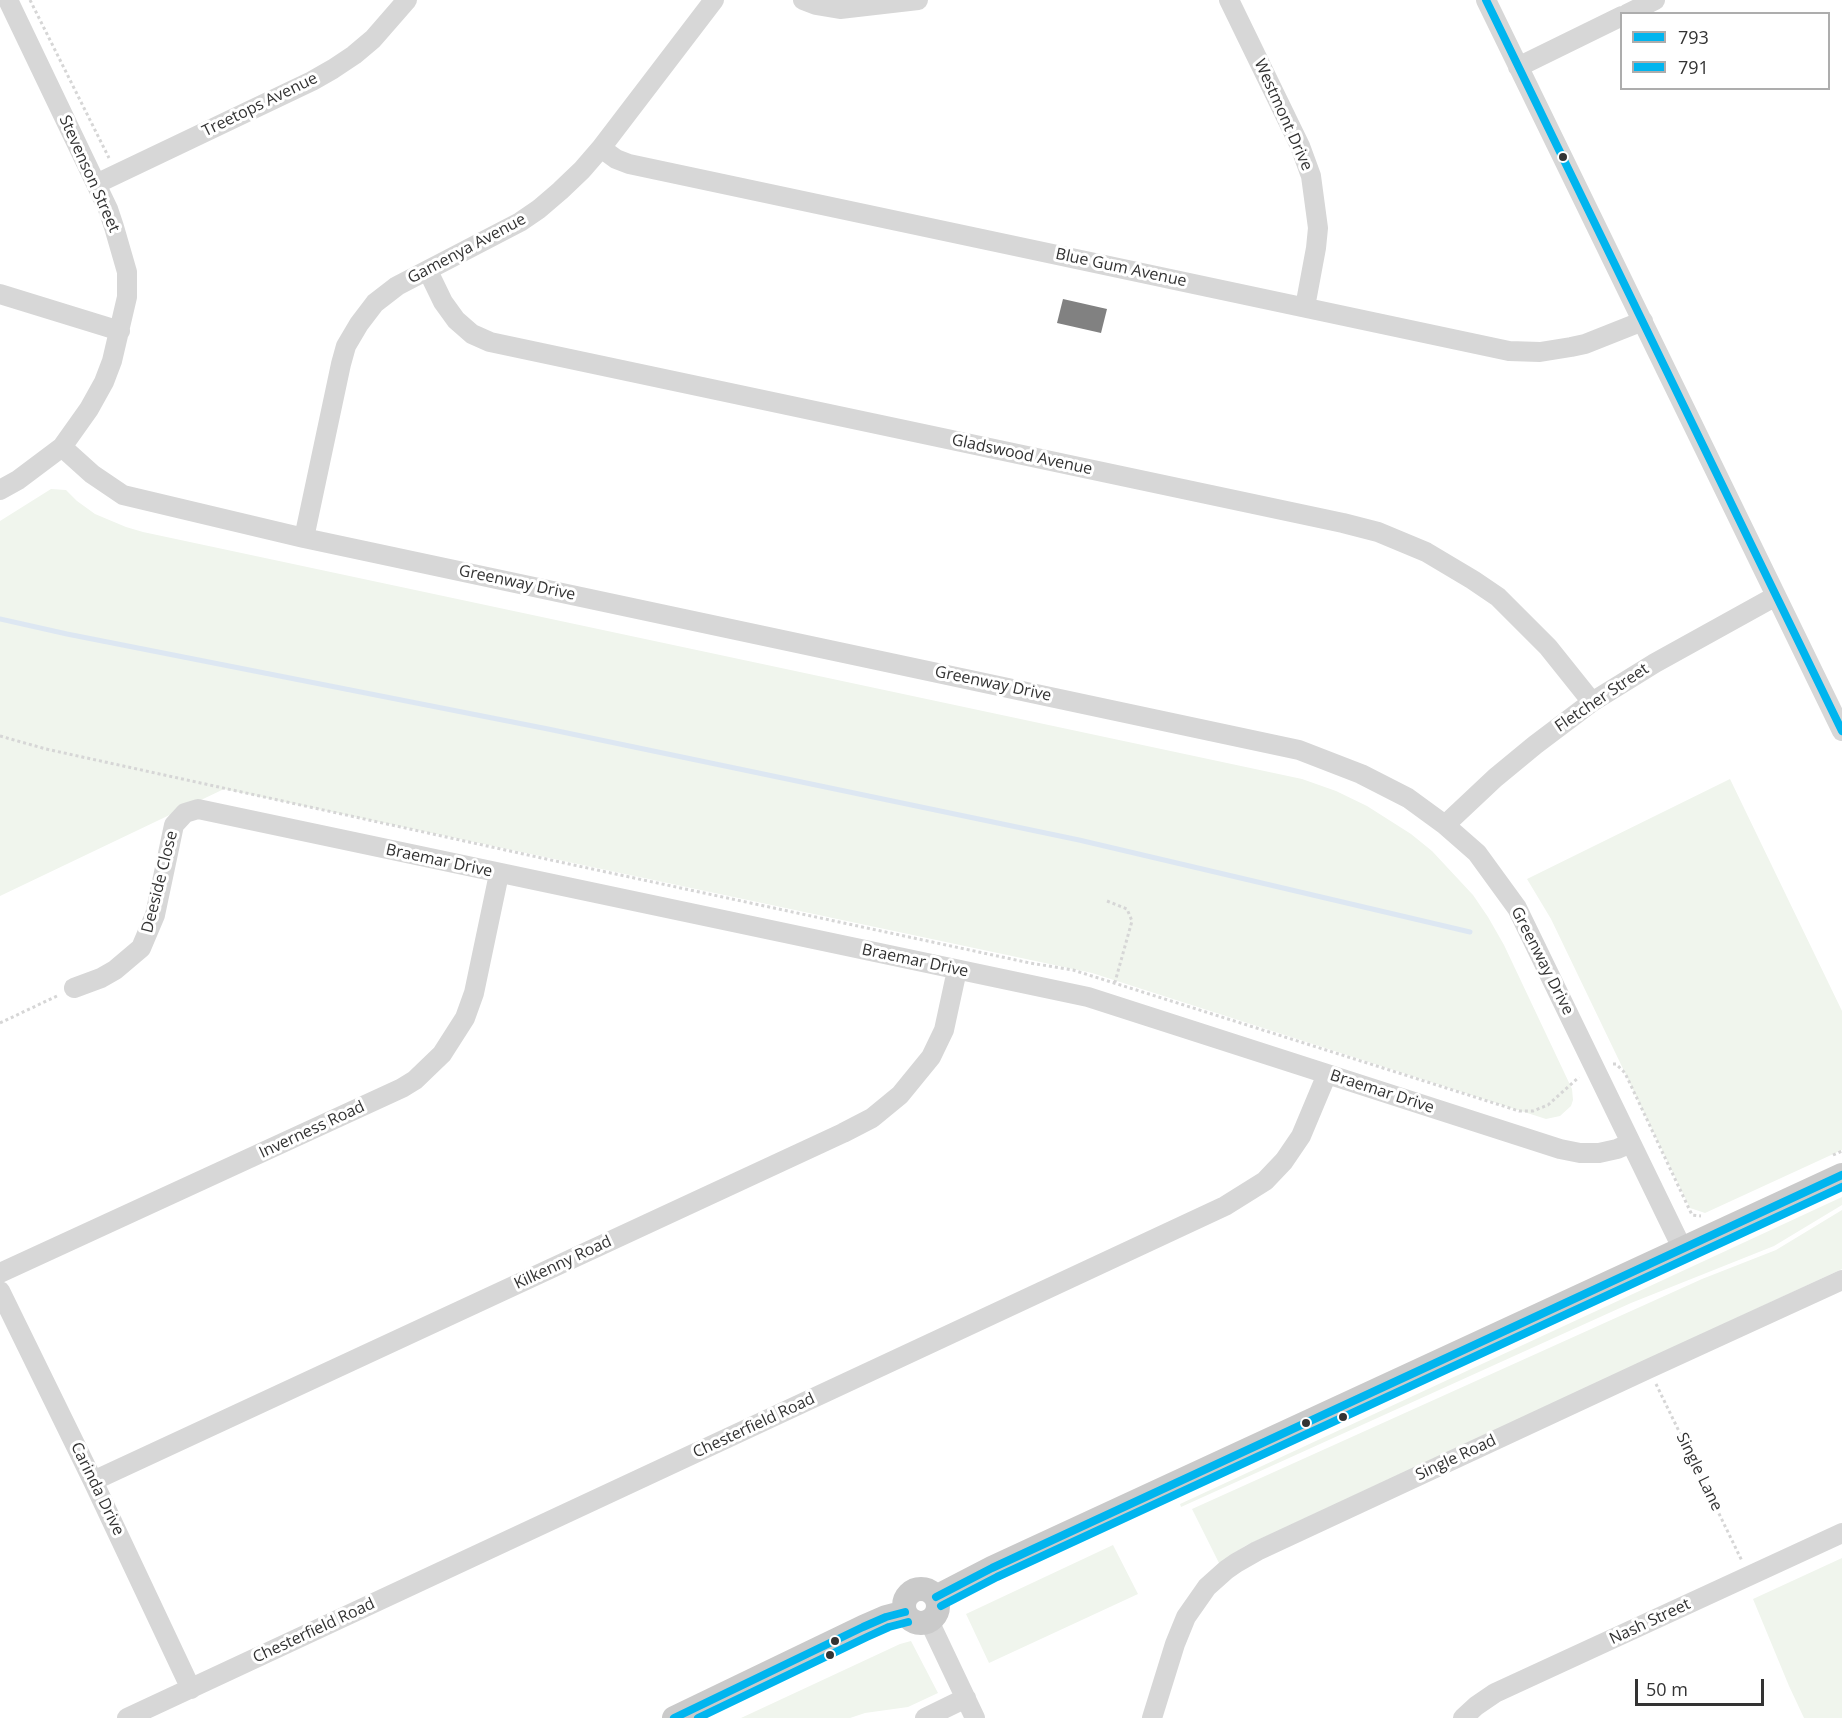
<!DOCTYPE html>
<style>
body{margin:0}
#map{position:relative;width:1842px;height:1718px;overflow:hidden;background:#fff;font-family:"Open Sans",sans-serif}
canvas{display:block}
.legend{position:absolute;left:1620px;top:12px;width:210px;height:78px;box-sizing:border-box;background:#fff;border:2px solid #adadad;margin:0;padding:8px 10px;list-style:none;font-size:18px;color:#333}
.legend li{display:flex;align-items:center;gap:12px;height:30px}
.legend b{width:30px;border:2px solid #adadad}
.scale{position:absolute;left:1635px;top:1679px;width:129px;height:27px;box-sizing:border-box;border:3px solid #333;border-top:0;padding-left:8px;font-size:18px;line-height:21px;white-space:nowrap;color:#333;-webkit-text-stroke:4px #fff;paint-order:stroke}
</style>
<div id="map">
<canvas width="1842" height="1718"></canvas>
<ul class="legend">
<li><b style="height:8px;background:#00b5ef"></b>793</li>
<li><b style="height:8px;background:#00b5ef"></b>791</li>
</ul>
<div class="scale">50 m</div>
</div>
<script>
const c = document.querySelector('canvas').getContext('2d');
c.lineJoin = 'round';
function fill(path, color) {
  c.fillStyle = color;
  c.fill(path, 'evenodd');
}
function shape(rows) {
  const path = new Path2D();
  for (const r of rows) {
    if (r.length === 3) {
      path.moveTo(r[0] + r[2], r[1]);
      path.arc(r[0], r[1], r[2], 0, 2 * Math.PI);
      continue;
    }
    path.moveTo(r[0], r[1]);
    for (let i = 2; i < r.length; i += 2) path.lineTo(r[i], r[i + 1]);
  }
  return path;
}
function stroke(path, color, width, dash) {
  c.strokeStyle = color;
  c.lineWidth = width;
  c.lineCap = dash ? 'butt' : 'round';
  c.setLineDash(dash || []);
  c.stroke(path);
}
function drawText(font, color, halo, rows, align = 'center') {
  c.font = font + ' "Open Sans",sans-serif';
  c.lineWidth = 6;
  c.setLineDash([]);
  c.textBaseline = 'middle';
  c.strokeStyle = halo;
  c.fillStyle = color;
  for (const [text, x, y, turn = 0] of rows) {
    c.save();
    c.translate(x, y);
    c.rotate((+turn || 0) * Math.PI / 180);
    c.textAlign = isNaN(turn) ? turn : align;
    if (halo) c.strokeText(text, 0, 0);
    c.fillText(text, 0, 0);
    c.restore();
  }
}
const green = shape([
 [51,489,66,490,77,501,95,514,126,527,143,532,1302,779,1336,791,1367,806,1411,834,1432,851,1473,895,1488,917,1504,945,1572,1089,1573,1100,1571,1106,1560,1116,1546,1119,1092,973,224,789,0,896,0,521],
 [1730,779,1842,1011,1842,1150,1705,1213,1690,1208,1551,919,1527,879],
 [1842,1197,1842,1205,1774,1246,1631,1303,1181,1507,1180,1504],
 [1842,1210,1842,1269,1245,1546,1219,1563,1192,1509,1702,1279,1776,1250],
 [1113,1545,1138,1594,989,1663,966,1614],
 [1842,1558,1842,1718,1804,1718,1789,1686,1753,1599],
 [911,1641,938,1693,908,1707,865,1713,850,1718,741,1718,900,1644]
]);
const stream = shape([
 [0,619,67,634,548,729,1079,840,1470,932]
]);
const building = shape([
 [1063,299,1107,309,1101,333,1057,323]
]);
const path = shape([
 [30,0,109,158],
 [0,736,46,749,569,864,1030,963,1073,970,1519,1111,1533,1111,1548,1105,1579,1077],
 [1107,901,1127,909,1132,921,1115,982],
 [0,1023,59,995],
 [1613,1064,1616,1064,1625,1073,1692,1215,1701,1216],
 [1833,1155,1842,1151],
 [1656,1384,1742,1561]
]);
const minor = shape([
 [803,0,816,5,840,9,918,0],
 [1229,0,1300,146,1311,176,1318,228,1316,248,1305,307],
 [1486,0,1842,731],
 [1627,14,1655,0],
 [1518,67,1622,16],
 [601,148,616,159,629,164,1509,351,1540,352,1571,347,1585,344,1643,321],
 [96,184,312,81,333,69,354,55,373,39,407,0],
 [428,271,443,302,456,320,472,334,490,342,1343,523,1378,532,1426,552,1473,580,1498,597,1548,647,1592,702],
 [0,294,120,331],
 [62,447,92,474,123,495,304,538,1299,750,1361,774,1408,798,1445,825,1477,853,1517,908,1683,1250],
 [0,490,18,480,62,447,89,409,104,382,112,361,127,297,127,272,114,227,108,209,8,0],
 [304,538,341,364,346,346,359,324,375,303,397,286,520,222,539,209,560,191,582,170,601,148,714,0],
 [1445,825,1495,778,1535,745,1592,702,1655,663,1776,596],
 [74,988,101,978,115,970,141,948,155,915,174,825,185,813,198,809,1088,997,1560,1149,1580,1153,1599,1153,1617,1149,1631,1143],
 [0,1273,402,1088,415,1080,442,1054,465,1018,474,993,499,874],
 [0,1291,93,1481,191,1689],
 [93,1481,843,1133,872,1118,900,1095,931,1057,944,1030,957,970],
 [929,1621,975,1718],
 [127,1718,1225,1206,1265,1181,1284,1161,1301,1136,1327,1074],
 [925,1718,966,1698],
 [1152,1718,1175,1644,1186,1617,1207,1587,1226,1570,1236,1563,1257,1551,1648,1369,1842,1280],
 [1463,1718,1476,1706,1495,1693,1842,1533]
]);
const major = shape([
 [921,1606,17],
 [936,1597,992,1568,1842,1175],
 [674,1718,863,1627,886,1617,905,1612]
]);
const bus1 = shape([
 [1486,0,1842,731],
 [936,1597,992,1568,1842,1175],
 [674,1718,863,1627,886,1617,905,1612]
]);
const bus2 = shape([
 [941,1606,997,1577,1842,1187],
 [698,1718,867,1637,889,1627,908,1622]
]);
const markers = [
 [1563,157,5,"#333"],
 [1343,1417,5,"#333"],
 [1306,1423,5,"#333"],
 [835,1641,5,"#333"],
 [830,1655,5,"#333"]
];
const streetNames = [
 ["Treetops Avenue",260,105,-26],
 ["Westmont Drive",1283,115,66],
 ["Stevenson Street",89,174,66],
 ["Gamenya Avenue",467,249,-28],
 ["Blue Gum Avenue",1121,268,12],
 ["Gladswood Avenue",1022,455,12],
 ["Greenway Drive",517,583,12],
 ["Greenway Drive",993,684,12],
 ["Fletcher Street",1602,698,-34],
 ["Braemar Drive",439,861,12],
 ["Deeside Close",160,882,-76],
 ["Braemar Drive",915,961,12],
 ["Greenway Drive",1542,961,63],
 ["Braemar Drive",1382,1092,18],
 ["Inverness Road",312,1130,-25],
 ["Kilkenny Road",563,1263,-25],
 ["Chesterfield Road",754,1426,-25],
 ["Single Road",1456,1458,-25],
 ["Single Lane",1699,1472,64],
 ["Carinda Drive",97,1489,64],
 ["Nash Street",1650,1622,-25],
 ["Chesterfield Road",314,1631,-25]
];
fill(green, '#f0f5ed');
stroke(stream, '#dde7f2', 5);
fill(building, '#818181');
stroke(path, '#d6d6d6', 3, [3, 3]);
stroke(minor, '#d7d7d7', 20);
stroke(major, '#cacaca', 24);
stroke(bus1, '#00b5ef', 8);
stroke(bus2, '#00b5ef', 8);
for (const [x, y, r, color] of markers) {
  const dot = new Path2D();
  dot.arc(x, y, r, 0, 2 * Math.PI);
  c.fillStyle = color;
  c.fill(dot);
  stroke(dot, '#fff', 2);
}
drawText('16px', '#333', '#fff', streetNames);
</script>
